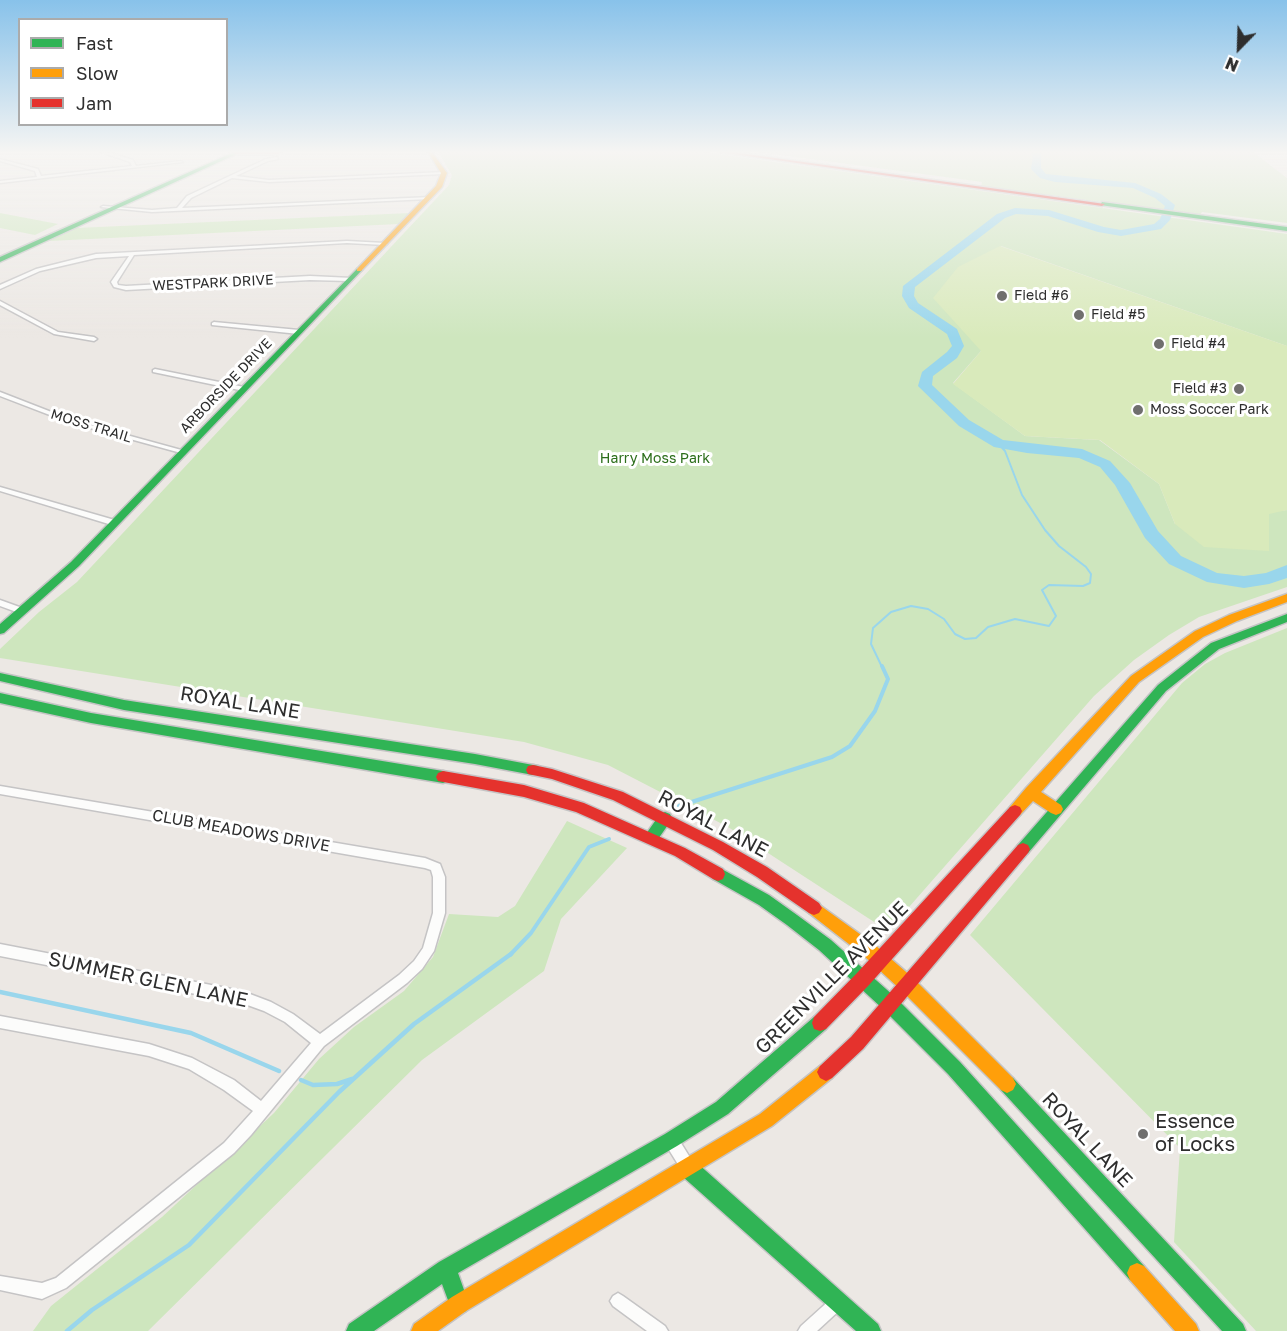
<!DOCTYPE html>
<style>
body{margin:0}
#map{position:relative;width:1287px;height:1331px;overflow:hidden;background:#ece8e4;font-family:"Golos Text",sans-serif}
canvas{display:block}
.legend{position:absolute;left:18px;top:18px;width:210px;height:108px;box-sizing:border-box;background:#fff;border:2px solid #ababab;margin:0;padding:8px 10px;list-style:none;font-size:18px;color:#2e2e2e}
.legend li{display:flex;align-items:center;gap:12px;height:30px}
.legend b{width:30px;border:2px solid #ababab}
.north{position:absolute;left:1209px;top:18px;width:60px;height:60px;-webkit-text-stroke:4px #fff;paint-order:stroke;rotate:203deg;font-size:16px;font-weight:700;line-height:24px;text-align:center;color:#2e2e2e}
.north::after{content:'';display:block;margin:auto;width:21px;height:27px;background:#2e2e2e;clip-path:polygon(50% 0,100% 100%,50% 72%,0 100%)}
</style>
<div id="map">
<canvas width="1287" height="1331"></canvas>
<ul class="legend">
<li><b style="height:8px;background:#30b455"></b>Fast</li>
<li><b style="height:8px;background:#ff9f0a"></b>Slow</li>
<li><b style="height:8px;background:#e5322d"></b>Jam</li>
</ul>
<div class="north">N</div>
</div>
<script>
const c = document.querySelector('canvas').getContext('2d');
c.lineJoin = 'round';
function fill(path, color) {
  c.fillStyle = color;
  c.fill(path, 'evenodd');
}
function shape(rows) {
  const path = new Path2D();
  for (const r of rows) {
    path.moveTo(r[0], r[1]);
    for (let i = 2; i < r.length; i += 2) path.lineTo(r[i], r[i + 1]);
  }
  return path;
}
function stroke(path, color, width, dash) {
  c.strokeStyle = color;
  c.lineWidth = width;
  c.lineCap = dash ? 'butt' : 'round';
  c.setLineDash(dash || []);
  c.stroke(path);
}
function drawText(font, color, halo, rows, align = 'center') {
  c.font = font + ' "Golos Text",sans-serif';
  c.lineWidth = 6;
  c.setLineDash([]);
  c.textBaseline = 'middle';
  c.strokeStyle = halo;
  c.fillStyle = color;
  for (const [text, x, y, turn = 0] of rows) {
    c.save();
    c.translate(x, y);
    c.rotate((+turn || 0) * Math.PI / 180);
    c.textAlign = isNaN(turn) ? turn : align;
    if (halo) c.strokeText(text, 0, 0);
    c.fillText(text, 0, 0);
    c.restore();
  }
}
const green = shape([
 [438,152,704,152,1287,234,1287,346,1001,246,981,351,953,383,1025,436,1099,440,1159,484,1175,524,1287,510,1287,587,1199,617,1169,635,1134,660,1094,696,888,931,728,827,608,765,524,742,0,658,0,649,39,612,77,582,449,185,452,175],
 [758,152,1253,152,1287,178,1287,223,1202,212,1200,215,981,186,982,182],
 [0,213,58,224,35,235,0,228],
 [410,213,399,224,49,241,76,228],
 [1287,628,1287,1331,1256,1331,1174,1242,1180,1148,970,935,1182,683,1205,664,1225,653],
 [567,821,627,848,561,919,544,971,422,1060,148,1331,33,1331,51,1306,162,1217,274,1113,319,1059,354,1027,404,991,433,957,449,914,498,917,515,906]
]);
const pitch = shape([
 [1000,246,1287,346,1287,510,1269,514,1269,551,1204,547,1175,524,1159,484,1100,440,1025,436,953,384,981,351,933,298,958,267]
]);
const streamFar2 = shape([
 [882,667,871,644,873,628,891,612,911,606,928,609,944,619,955,634,965,639,976,638,988,627,1015,619,1049,626,1056,616,1042,590,1049,585,1083,586,1090,583,1091,574,1086,567,1059,546,1045,530,1022,495,1005,451,999,444]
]);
const streamFar1 = shape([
 [679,806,832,757,850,746,875,711,888,679,882,666],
 [510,955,531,933,589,847,609,839]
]);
const stream = shape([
 [0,992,191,1033,279,1071],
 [301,1080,313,1085,337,1084,352,1079],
 [67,1331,92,1310,189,1245,339,1092,414,1024,511,954]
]);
const river = shape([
 [1029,152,1041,153,1041,168,1046,174,1135,183,1161,194,1175,205,1170,220,1161,229,1121,236,1098,232,1048,216,1016,214,1005,218,915,287,914,296,918,303,957,329,964,346,957,358,933,376,932,385,969,420,1003,440,1082,449,1110,461,1130,483,1158,531,1181,556,1217,573,1244,576,1266,573,1287,565,1287,578,1269,584,1244,588,1207,582,1169,564,1145,538,1115,485,1100,467,1079,458,1027,453,994,447,959,426,918,386,922,372,947,352,952,346,947,334,909,308,902,296,903,286,997,214,1015,208,1049,210,1104,227,1121,230,1154,224,1160,219,1165,206,1155,198,1133,188,1055,182,1040,178,1031,169,1033,156,1029,152]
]);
const street = shape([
 [101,152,106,152,133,160,136,166,181,161,183,162,0,183,0,181,37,177,35,171,0,161,0,159,38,169,41,176,132,166,130,162,101,152],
 [277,157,278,159,268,161,236,176,269,180,444,172,446,173,444,174,269,182,232,178,191,198,182,208,431,197,429,199,152,212,101,207,103,206,152,210,177,208,187,196,266,159,277,157],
 [347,241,385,243,387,244,385,245,347,243,134,255,117,282,118,285,126,286,310,276,352,278,353,279,350,281,310,280,126,290,114,287,111,282,129,256,96,258,40,271,0,289,0,285,36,269,96,254,347,241],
 [0,301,58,332,94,337,97,339,94,341,54,334,0,305,0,301],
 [214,322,299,330,302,332,299,334,212,325,212,323,214,322],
 [155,369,244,387,247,389,244,391,153,372,153,370,155,369],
 [0,392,72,420,185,451,186,452,183,454,181,453,68,422,0,396,0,392],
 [0,487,118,521,119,523,115,525,112,525,0,491,0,487],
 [0,600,25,609,26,611,22,614,0,606,0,600],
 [0,786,425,858,440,864,445,877,445,913,434,951,422,969,407,983,324,1046,251,1135,234,1153,66,1288,42,1299,0,1290,0,1276,42,1283,56,1278,224,1143,253,1111,224,1090,189,1069,149,1056,0,1028,0,1016,149,1044,192,1058,234,1080,261,1101,311,1043,285,1022,264,1011,242,1003,0,956,0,944,242,991,271,1002,293,1014,320,1034,399,975,414,961,423,948,433,913,433,877,431,870,425,868,0,794,0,786],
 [671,1133,676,1135,694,1164,696,1169,694,1174,689,1176,684,1174,666,1145,664,1140,666,1135,671,1133],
 [618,1293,623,1296,665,1326,668,1331,647,1331,613,1306,610,1301,613,1296,618,1293],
 [837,1295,842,1298,845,1303,842,1308,817,1331,798,1331,801,1326,832,1298,837,1295]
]);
const fast = shape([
 [234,152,241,152,0,262,0,257,234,152],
 [1102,202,1287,227,1287,231,1100,205,1102,202],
 [357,269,362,270,79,566,4,633,0,634,0,624,71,562,357,269],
 [1287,614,1287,622,1219,649,1166,691,1028,853,1023,855,1018,853,1016,849,1018,845,1158,685,1211,643,1287,614],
 [0,673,124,700,475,754,533,765,538,766,540,770,538,774,533,775,475,764,124,710,0,681,0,673],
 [0,693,91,713,443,771,448,773,450,777,448,781,443,783,91,723,0,703,0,693],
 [665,812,670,814,672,818,670,822,656,842,651,844,646,842,644,838,646,834,660,814,665,812],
 [718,867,769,895,797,915,831,940,895,997,960,1062,1144,1266,1147,1273,1144,1280,1137,1283,1130,1280,948,1074,883,1009,819,950,787,925,759,905,713,879,711,874,713,869,718,867],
 [820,1015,826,1017,828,1023,826,1029,728,1114,677,1146,458,1273,469,1304,466,1311,459,1314,452,1311,442,1284,374,1331,346,1331,349,1324,439,1262,665,1134,716,1102,814,1017,820,1015],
 [1007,1075,1013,1078,1243,1324,1246,1331,1222,1331,1001,1090,998,1084,1001,1078,1007,1075],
 [689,1160,696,1162,878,1324,881,1331,856,1331,682,1176,680,1169,682,1162,689,1160]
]);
const slow = shape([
 [428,152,432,152,447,173,442,187,361,271,357,271,357,269,436,186,441,173,428,152],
 [1287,594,1287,602,1237,621,1203,637,1139,682,1041,792,1061,805,1063,809,1061,813,1056,815,1051,813,1033,801,1020,815,1015,817,1010,815,1008,811,1010,807,1026,788,1131,676,1195,631,1229,615,1287,594],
 [814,901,875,945,913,978,1013,1078,1016,1084,1013,1090,1007,1093,1001,1090,901,990,863,955,809,913,806,908,809,903,814,901],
 [826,1063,832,1066,835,1072,832,1078,772,1126,466,1311,438,1331,411,1331,414,1324,452,1297,760,1114,820,1066,826,1063],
 [1137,1263,1144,1266,1196,1324,1199,1331,1175,1331,1130,1280,1127,1273,1130,1266,1137,1263]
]);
const jam = shape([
 [233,152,281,152,278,154,235,154,233,152],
 [719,152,732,152,1105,204,1102,206,719,152],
 [533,765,552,769,623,792,723,842,767,867,819,903,822,908,819,913,814,915,809,913,757,877,713,850,613,800,552,779,528,774,526,770,528,766,533,765],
 [443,771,524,785,584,803,685,848,723,869,725,874,723,879,718,881,713,879,675,856,576,812,524,797,438,781,436,777,438,773,443,771],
 [1015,805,1020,807,1022,811,1020,815,869,985,826,1029,820,1031,814,1029,812,1023,814,1017,857,973,1010,807,1015,805],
 [1023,843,1028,845,1030,849,1028,853,863,1049,832,1078,826,1081,820,1078,817,1072,820,1066,851,1037,1018,845,1023,843]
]);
const markers = [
 [1002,296,6,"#706f6e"],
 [1079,315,6,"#706f6e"],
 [1159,344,6,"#706f6e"],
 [1239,389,6,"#706f6e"],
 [1138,410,6,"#706f6e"],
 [1143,1134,6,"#706f6e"]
];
const farStreetnames = [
 ["WESTPARK DRIVE",213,283,-3],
 ["ARBORSIDE DRIVE",226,386,-46],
 ["MOSS TRAIL",91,426,17]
];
const farPoinames = [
 ["Field #6",1014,296],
 ["Field #5",1091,315],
 ["Field #4",1171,344],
 ["Field #3",1227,389,"right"],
 ["Moss Soccer Park",1150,410]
];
const farParknames = [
 ["Harry Moss Park",655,459]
];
const streetNames = [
 ["CLUB MEADOWS DRIVE",241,831,10]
];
const nearStreetnames = [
 ["ROYAL LANE",240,703,9],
 ["ROYAL LANE",713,824,28],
 ["GREENVILLE AVENUE",832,978,-45],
 ["SUMMER GLEN LANE",148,980,12],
 ["ROYAL LANE",1087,1140,47]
];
const nearPoinames = [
 ["Essence",1155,1122],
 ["of Locks",1155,1145]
];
fill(green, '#cee6be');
fill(pitch, '#d9eabb');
stroke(streamFar2, '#99d6ec', 2);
stroke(streamFar1, '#99d6ec', 4);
stroke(stream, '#99d6ec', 4.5);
fill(river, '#99d6ec');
stroke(street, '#c5c4c5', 3);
stroke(fast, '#c5c4c5', 3);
stroke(slow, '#c5c4c5', 3);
stroke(jam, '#c5c4c5', 3);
fill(street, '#fcfcfb');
fill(fast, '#30b455');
fill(slow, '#ff9f0a');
fill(jam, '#e5322d');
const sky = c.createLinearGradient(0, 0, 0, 338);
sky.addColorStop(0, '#88c2ea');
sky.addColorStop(0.45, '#f6f5f3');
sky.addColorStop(1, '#f6f5f300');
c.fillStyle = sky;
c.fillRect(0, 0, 1287, 338);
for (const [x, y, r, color] of markers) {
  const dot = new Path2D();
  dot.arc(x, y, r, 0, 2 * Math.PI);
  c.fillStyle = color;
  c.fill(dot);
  stroke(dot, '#fff', 2);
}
drawText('14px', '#2e2e2e', '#fff', farStreetnames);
drawText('14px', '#2e2e2e', '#fff', farPoinames, 'left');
drawText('14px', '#2c6e1b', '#fff', farParknames);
drawText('16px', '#2e2e2e', '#fff', streetNames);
drawText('20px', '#2e2e2e', '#fff', nearStreetnames);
drawText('20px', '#2e2e2e', '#fff', nearPoinames, 'left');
</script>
